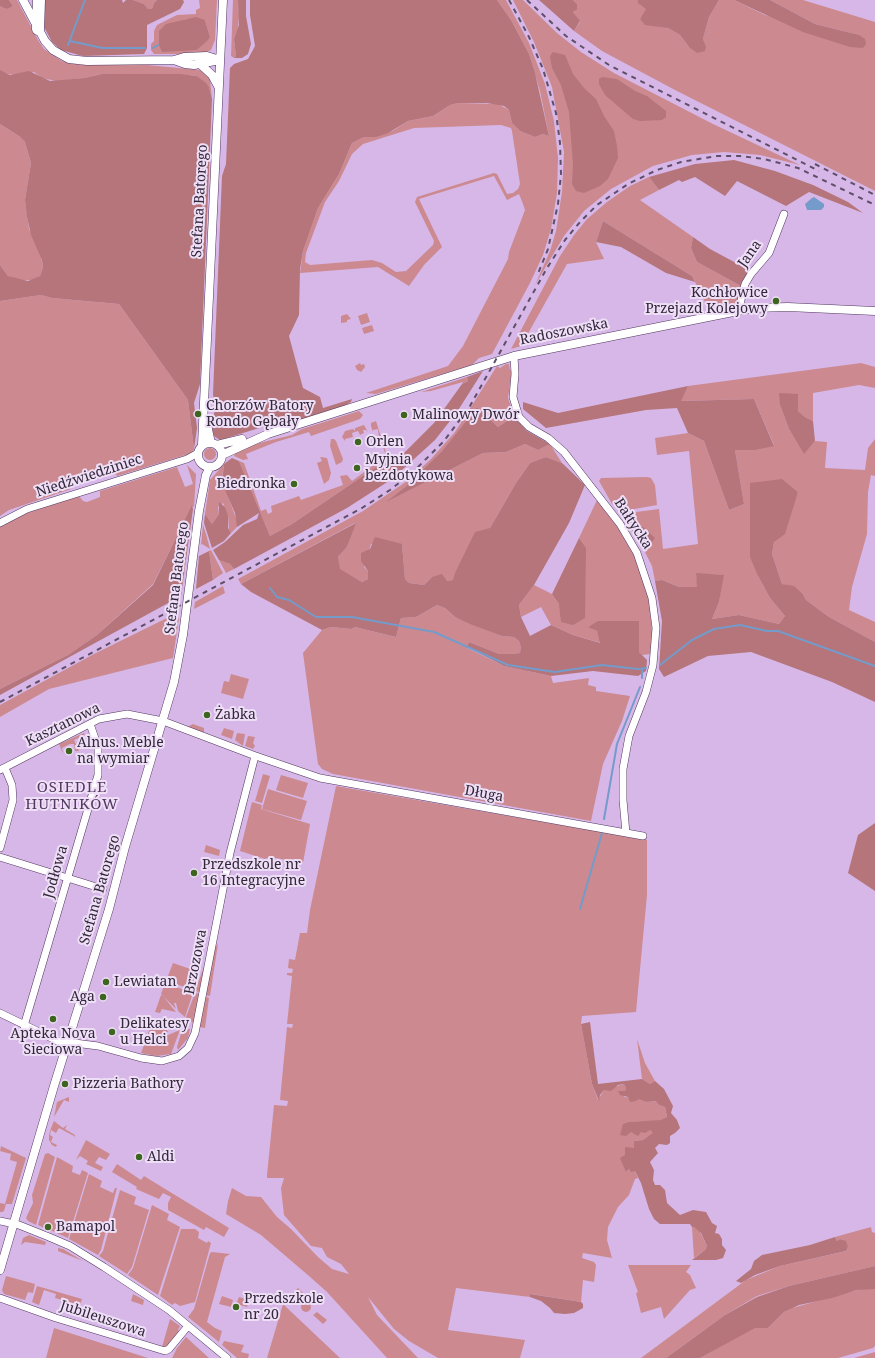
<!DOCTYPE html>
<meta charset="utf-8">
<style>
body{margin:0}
canvas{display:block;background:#d6b7e7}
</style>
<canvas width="875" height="1358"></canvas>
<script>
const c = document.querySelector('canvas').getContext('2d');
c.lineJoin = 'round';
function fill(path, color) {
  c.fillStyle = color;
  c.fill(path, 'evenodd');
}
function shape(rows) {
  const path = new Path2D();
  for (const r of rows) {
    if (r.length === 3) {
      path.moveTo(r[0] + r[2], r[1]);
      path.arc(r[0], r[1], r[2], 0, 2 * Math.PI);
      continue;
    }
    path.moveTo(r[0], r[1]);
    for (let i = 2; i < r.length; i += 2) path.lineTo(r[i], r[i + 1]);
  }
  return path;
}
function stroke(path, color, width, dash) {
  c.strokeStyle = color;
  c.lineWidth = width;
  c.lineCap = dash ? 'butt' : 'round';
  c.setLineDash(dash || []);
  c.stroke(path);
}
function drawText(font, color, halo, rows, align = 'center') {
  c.font = font + ' "Noto Serif",serif';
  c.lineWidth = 4;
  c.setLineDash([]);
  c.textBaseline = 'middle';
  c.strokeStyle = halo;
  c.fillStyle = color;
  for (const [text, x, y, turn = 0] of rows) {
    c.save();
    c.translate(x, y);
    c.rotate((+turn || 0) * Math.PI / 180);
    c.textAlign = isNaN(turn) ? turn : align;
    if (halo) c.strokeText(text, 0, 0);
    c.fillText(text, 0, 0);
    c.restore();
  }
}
const green = shape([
 [9,0,17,0,38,40,44,49,62,61,81,65,147,65,200,70,208,75,210,79,212,99,209,87,197,76,190,75,102,74,84,78,56,81,42,78,34,72,16,75,3,73,0,70,0,6,8,9,13,6],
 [133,0,157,0,154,3,152,9,148,9,144,4],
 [199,0,217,0,215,40,211,50,202,54,154,54,151,50,151,44,154,41,154,31,157,25,177,15,196,14,196,10,200,8],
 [185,19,205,20,210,37,197,50],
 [233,0,238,0,239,16,238,29,234,39,236,56,234,58,231,56],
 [497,0,506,0,529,43,545,84,554,121,558,158,557,193,551,229,543,255,530,283,492,354,479,358,472,365,376,394,366,393,448,366,463,346,508,259,509,252,525,210,523,204,519,194,507,200,494,176,419,199,442,247,424,265,409,286,378,267,300,273,303,251,318,208,339,174,352,143,364,137,377,137,394,130,408,121,433,116,450,105,458,103,498,104,509,110,512,123,520,131,535,137,543,134,549,136,540,91,529,54,511,20],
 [501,125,511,128,512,131,520,184,518,189,513,193,507,194,497,174,494,173,417,197,415,202,434,241,433,245,406,271,396,272,382,263,372,260,310,265,305,262,306,253,325,202,339,181,352,154,363,144,414,128],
 [513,0,523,0,557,33,581,52,614,73,713,124,800,165,760,155,724,152,692,155,653,166,611,189,584,211,564,236,535,285,550,251,556,231,562,192,564,152,552,87,534,42],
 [573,0,638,0,639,3,647,9,640,19,668,28,680,35,689,47,706,46,703,39,709,17,719,0,734,0,765,15,859,35,815,24,770,0,803,0,875,22,875,191,675,90,602,51,574,31,580,22,573,12,577,10,577,4],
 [0,124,19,136,25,142,31,163,25,200,29,229,40,251,43,267,40,276,34,280,18,280,8,276,0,265],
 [649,177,659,190,640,200,693,237,691,248,697,262,741,286,738,304,708,308,692,276,603,221,596,242,604,259,567,264,521,346,511,349,560,256,574,235,587,219,607,202,630,186],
 [41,295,52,298,119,304,188,400,194,449,192,453,117,476,114,472,69,486,71,489,9,510,0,516,0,301],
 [367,313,370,322,361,325,358,316],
 [347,314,351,319,347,320,347,322,341,323,341,316],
 [372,325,374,331,364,334,362,328],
 [360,363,361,365,364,364,365,367,361,372,357,370,355,366],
 [861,363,875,367,875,388,859,385,813,393,813,421,805,417,798,411,780,405,789,429,804,453,815,441,827,442,825,468,865,470,868,448,875,439,875,476,871,475,868,492,867,534,852,587,849,610,875,622,875,642,829,617,806,600,803,594,794,587,782,584,772,554,774,542,798,492,782,480,750,484,758,576,770,598,785,616,779,624,739,615,712,619,719,602,723,575,696,574,698,587,679,587,662,580,655,581,652,566,645,552,651,544,641,526,634,528,620,512,628,513,659,509,663,549,698,544,689,451,657,455,655,438,688,433,704,441,729,510,744,504,735,450,756,450,774,445,754,399,680,401,688,386],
 [506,364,509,364,510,370,512,370,508,398,514,416,498,427,477,407,442,451,405,487,389,500,483,453,506,452,525,444,538,450,550,444,562,463,546,457,530,463,516,483,490,528,454,580,447,581,432,577,424,585,409,583,405,579,402,544,371,544,364,567,368,571,368,579,362,582,339,569,338,557,347,547,355,523,241,584,238,579,363,511,407,481,431,459,455,432,497,366,500,368],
 [467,377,468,381,462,384,463,382,431,391,421,392],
 [359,411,363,415,360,419,311,436,309,432,276,442,246,454,248,459,243,460,234,456,236,451,251,445,292,435,302,429],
 [376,421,388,459,292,524,270,536,239,461,244,463,261,511,266,509,268,514,272,512,271,506,299,496,301,500,343,485,340,476,347,475,352,481,386,456,383,447,378,448,375,439,379,438,378,429,373,430,373,432,371,426,371,423],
 [364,425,368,432,366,430,363,430,364,433,360,435,358,431,352,433,353,437,345,439,345,441,342,437,345,431,353,429,355,431,355,428],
 [331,439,334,439,336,441,343,459,342,462,336,465,330,446],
 [210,454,6],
 [320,457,327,458,331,473,329,480,324,484,317,463,322,461],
 [224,464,222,479,238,524,237,527,231,533,229,530,228,515,223,503,218,507,219,514,212,524,205,514,210,480],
 [187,465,196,474,194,507,192,506,153,584,97,635,68,655,0,689,0,525,24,514,79,496,83,501,87,502,100,497,100,491,177,467,185,487,193,484],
 [647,477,651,478,655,485,657,505,629,510,622,510,612,504,599,481,601,478],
 [597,500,618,526,639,564,649,596,652,632,651,654,642,655,639,652,639,621,588,626,597,631,601,643,573,635,551,625,541,607,521,617,519,605,534,585,552,594,559,604,586,549,579,538],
 [203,525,206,534,210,549,202,544,201,545],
 [211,550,223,573,213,580,209,551],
 [219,560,230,564,234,569,226,573],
 [223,586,225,593,194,609,195,602],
 [437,605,445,608,455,617,502,636,514,637,519,641,521,647,520,653,511,654,499,654,469,642,467,648,504,666,551,676,553,683,589,678,588,685,596,687,596,691,630,696,622,721,603,764,591,821,333,774,322,769,318,764,303,653,322,630,331,627,351,629,355,627,396,637,401,618,416,617],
 [177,613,176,618,179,618,173,658,49,689,0,717,0,705,94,654],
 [231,674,249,679,243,699,221,693,224,681,229,682],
 [193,724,204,728,204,733,187,727],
 [224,728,234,731,232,739,221,735],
 [84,733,85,735,74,740,79,751,75,751,74,744,70,744,62,748,63,754,59,744],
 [237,733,245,734,243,746,235,740],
 [248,736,255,737,253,743,255,746,253,749,245,746],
 [263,774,270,776,262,803,255,801],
 [281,775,308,783,303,798,276,790],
 [336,786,647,840,647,895,636,1012,582,1016,581,1024,592,1084,598,1100,604,1090,624,1084,626,1088,624,1097,643,1099,647,1102,657,1101,659,1105,665,1107,667,1117,661,1121,629,1122,631,1132,650,1130,654,1133,643,1140,634,1141,634,1148,626,1172,629,1169,635,1171,638,1178,635,1179,629,1195,618,1207,608,1227,607,1240,612,1258,583,1253,582,1258,594,1262,596,1265,594,1282,583,1280,581,1302,531,1294,530,1297,456,1288,448,1330,525,1340,520,1358,438,1358,409,1341,394,1329,368,1297,377,1315,418,1358,387,1358,327,1292,309,1276,261,1235,226,1214,228,1201,232,1188,246,1196,261,1197,277,1217,291,1229,318,1257,332,1269,349,1274,341,1264,327,1257,322,1248,311,1246,284,1215,281,1188,284,1178,267,1178,267,1175,274,1105,287,1106,288,1101,280,1100,287,1027,292,1028,293,1024,287,1024,292,976,287,975,287,973,292,973,293,969,288,968,289,959,295,960,300,933,307,933,310,910],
 [268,789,307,801,301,820,262,809],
 [252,802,262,805,261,809,310,824,303,863,270,857,265,859,240,851],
 [206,845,220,850,219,856,204,852],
 [218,944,210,996,205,995,215,947],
 [173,963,199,972,194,990,166,981],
 [205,964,199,992,195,991],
 [165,983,193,993,185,1017,178,1011,176,1003,174,1003,176,1009,161,994],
 [195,993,200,994,194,1024,186,1017],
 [161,995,163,996,176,1012,162,1009,160,1013,155,1012],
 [205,996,209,998,205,1028,199,1027],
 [150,1028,167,1030,168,1032,145,1042],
 [188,1029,190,1029,188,1038,178,1050,177,1047,182,1030],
 [180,1030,171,1054,156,1056,141,1053,144,1045],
 [637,1039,645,1063,655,1081,650,1084,642,1079],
 [69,1097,69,1102,64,1100,54,1117,57,1102],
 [54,1121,63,1128,67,1125,65,1129,75,1135,74,1138,74,1136,59,1128,56,1133,51,1130,50,1135,53,1137,51,1142,57,1145,56,1147,52,1145,49,1140,49,1135,51,1128],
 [86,1140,110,1154,106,1160,99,1157,95,1163,103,1167,101,1171,86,1164,88,1161,80,1156,76,1160],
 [1,1146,26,1158,12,1204,6,1204,4,1211,2,1212,0,1212,0,1203,5,1204,17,1162,10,1160,11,1154,0,1151],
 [48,1153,55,1157,36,1225,28,1221,26,1218,33,1203,32,1195,45,1154],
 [57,1157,73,1166,72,1172,80,1175,82,1170,88,1173,68,1238,50,1230,51,1226,46,1224,44,1228,38,1225],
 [117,1164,141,1180,144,1176,229,1228,224,1237,206,1227,204,1230,168,1210,168,1203,171,1197,163,1193,159,1199,136,1189,137,1187,112,1172],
 [89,1174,102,1181,100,1187,113,1193,115,1188,117,1188,101,1250,98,1255,69,1239],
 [120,1190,136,1197,134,1204,149,1210,132,1267,127,1274,99,1256,103,1251],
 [152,1205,169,1214,167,1220,180,1227,158,1295,128,1275,133,1268],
 [692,1227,694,1227,699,1230,707,1246,705,1250,694,1258],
 [871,1227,872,1232,875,1233,875,1266,789,1286,757,1296,725,1315,666,1358,641,1358,746,1280,780,1266,851,1250,846,1251,848,1247,843,1240,840,1239,837,1241,835,1237],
 [181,1229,195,1229,199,1232,198,1238,207,1243,208,1241,211,1243,195,1302,180,1306,175,1303,172,1305,160,1296],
 [29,1235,46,1242,45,1245,25,1242,21,1245,23,1238],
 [58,1248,63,1249,83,1261,58,1251],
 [212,1252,230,1254,225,1257,207,1322,215,1328,222,1331,219,1342,188,1317,194,1309,210,1253],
 [628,1265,691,1265,686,1272,690,1275,696,1288,690,1290,664,1319,661,1307,641,1313,636,1293,638,1292],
 [6,1276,35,1284,33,1293,28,1292,25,1300,4,1294,2,1290],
 [37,1286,82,1299,80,1305,55,1298,56,1294,44,1290,39,1305,32,1302],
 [298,1288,305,1295,298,1302,291,1295],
 [865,1288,875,1289,875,1346,873,1348,838,1358,700,1358,755,1327,768,1328,784,1312,792,1308],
 [133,1294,144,1300,143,1305,131,1301],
 [222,1296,233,1300,231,1307,219,1304],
 [239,1297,249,1300,247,1307,236,1304],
 [306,1307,5],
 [283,1304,284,1305,340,1358,267,1358],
 [317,1312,327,1320,323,1324,313,1315],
 [170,1319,180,1326,178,1330,180,1332,169,1346,162,1347],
 [54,1328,148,1358,46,1358],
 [186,1337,209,1358,172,1358,177,1348],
 [224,1341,244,1345,241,1352,249,1354,248,1358,237,1358,222,1345],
 [875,1352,875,1358,854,1358]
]);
const forest = shape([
 [0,0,9,0,13,6,8,9,4,8,0,6],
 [44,0,122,0,123,3,126,0,133,0,144,4,148,9,152,9,154,3,157,0,183,0,184,2,180,9,147,25,147,48,144,54,83,56,61,50,52,42,43,25],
 [238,0,246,0,246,16,251,44,248,54,242,58,234,58,236,56,234,39,239,25],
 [250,0,497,0,511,20,529,54,535,73,549,136,543,134,535,137,520,131,512,123,509,110,504,106,487,103,458,103,450,105,433,116,408,121,388,133,377,137,364,137,352,143,339,174,318,208,303,251,300,269,299,315,289,336,303,388,320,397,323,408,352,399,351,402,344,406,292,422,279,422,220,440,214,436,212,427,215,408,213,394,222,176,226,164,230,68,234,64,248,59,255,46,250,15],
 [539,0,573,0,577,4,577,10,573,12,580,21,574,31],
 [638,0,719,0,709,17,703,39,706,46,705,51,697,53,689,47,680,35,668,28,645,25,640,19,646,9,638,3],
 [734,0,770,0,815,24,859,35,865,39,866,44,863,48,850,47,803,32],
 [196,17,205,20,210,37,208,40,197,50,162,52,159,45,159,31,166,24],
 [553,52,565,55,573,74,584,88,596,99,604,116,614,131,617,146,618,158,608,179,600,186,584,193,576,191,572,184,573,164,569,112,561,85,552,68,550,56],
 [0,70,10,75,29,71,50,81,84,78,102,74,180,74,197,76,206,83,209,87,212,99,200,384,194,403,197,428,194,449,188,400,119,304,52,298,41,295,0,301,0,265,8,276,28,281,40,276,43,267,42,260,31,235,27,217,25,200,31,163,25,142,19,136,0,124],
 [602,77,617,79,635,91,647,96,666,111,666,117,662,120,640,121,633,119,605,95,599,84,599,79],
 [734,160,775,171,813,185,848,202,863,213,809,192,786,206,737,181,725,196,695,177,682,182,679,180,659,190,649,177,695,164],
 [603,221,692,276,695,282,666,273,621,247,596,242],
 [693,237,710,249,749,270,741,286,697,262,691,248],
 [483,371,457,412,435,440,392,479,347,508,234,569,230,564,219,560,213,550,225,542,243,525,257,519,259,513,237,527,235,513,222,483,224,464,232,458,239,461,270,536,292,524,388,459,399,458,434,423,462,384,468,381,467,377],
 [688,386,681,401,754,399,774,446,756,450,735,450,744,504,729,510,704,441,688,433,677,408,646,410,546,428,523,409,523,402,558,413],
 [779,393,798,394,798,411,805,417,813,421,815,441,804,454,789,429,780,405],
 [477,407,498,427,514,416,527,431,550,444,538,450,525,444,506,452,483,453,386,502,405,487,442,451],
 [546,457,562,463,585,485,569,523,534,585,519,605,521,617,530,636,551,625,573,635,600,643,597,631,588,627,598,621,639,621,639,652,647,660,646,671,638,676,593,671,551,676,504,666,467,647,469,642,499,654,511,654,520,653,521,647,519,641,514,637,502,636,470,624,455,617,445,608,437,605,416,617,401,618,396,637,355,627,351,629,331,627,322,630,251,592,241,584,356,523,347,547,338,557,340,569,362,582,368,579,368,571,361,561,361,553,370,549,375,537,402,544,405,579,409,583,424,585,432,577,442,574,447,581,453,580,455,573,475,532,490,528,516,483,530,463],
 [782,479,798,492,785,534,774,542,772,554,782,584,794,586,803,594,806,600,829,617,875,642,875,702,832,682,751,652,708,656,664,677,659,669,662,621,655,581,662,580,679,587,697,587,696,573,724,575,719,602,712,619,739,615,779,624,785,616,770,598,758,576,750,557,750,483],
 [219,502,225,507,228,515,228,528,231,533,224,541,212,548,204,523,205,514,212,524,219,514],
 [192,505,193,509,181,596,0,695,0,689,68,655,97,635,153,585],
 [634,517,636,522,632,527,635,528,643,527,655,538,645,552,627,522],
 [579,538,586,548,585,618,573,625,561,622,559,604,552,594],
 [209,551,213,580,196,589,199,556],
 [875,823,875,891,848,873,858,835],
 [590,1022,598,1084,642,1079,650,1084,655,1081,664,1089,673,1106,671,1113,677,1120,680,1128,675,1133,670,1136,670,1143,667,1145,659,1144,655,1148,658,1153,650,1162,654,1170,653,1180,655,1185,660,1185,665,1190,667,1203,680,1215,693,1210,706,1212,712,1223,717,1226,715,1233,719,1234,722,1239,722,1245,726,1250,723,1258,716,1260,692,1260,705,1250,707,1246,701,1233,694,1227,692,1227,690,1224,660,1224,654,1219,649,1209,641,1183,635,1171,631,1172,629,1169,626,1172,620,1158,625,1155,625,1147,634,1148,634,1141,643,1140,653,1133,650,1130,645,1133,641,1132,638,1136,631,1132,626,1136,620,1135,623,1124,629,1122,661,1120,667,1117,665,1107,659,1105,656,1101,647,1102,639,1099,636,1101,630,1102,628,1097,620,1095,618,1091,625,1091,626,1088,624,1084,618,1085,611,1091,604,1090,600,1095,599,1101,592,1084,581,1024],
 [835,1237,837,1241,840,1239,846,1241,848,1247,846,1251,780,1266,755,1275,741,1283,736,1281,751,1269,754,1261,762,1255,810,1245],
 [875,1266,875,1289,857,1290,832,1298,799,1305,784,1312,768,1328,755,1328,700,1358,666,1358,725,1315,757,1297,789,1286],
 [530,1294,581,1302,583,1304,583,1308,574,1313,565,1314,554,1313,550,1308,541,1301,530,1297]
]);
const water = shape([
 [814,197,824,204,824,207,821,210,807,210,805,204,812,198]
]);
const stream = shape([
 [70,41,102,48,145,48],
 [68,45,85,0],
 [153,48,158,45],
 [270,588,277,597,289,600,316,617,352,617,434,632,508,665,555,672,602,665,638,669,646,668],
 [660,665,692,640,714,629,740,625,767,631,778,631,875,666],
 [642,678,642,669],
 [604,819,617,744,640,687],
 [580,909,602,833]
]);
const minor = shape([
 [740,310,741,300,745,284,751,274,769,253,784,214],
 [514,356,515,374,513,397,519,417,529,427,548,438,564,452,620,524,637,553,652,598,656,628,653,665,646,692,629,736,623,769,623,800,626,833],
 [0,523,27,509,187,459,198,453],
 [0,770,99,719,127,714,163,721,253,755,320,778,643,836],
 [0,848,13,800,12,785,5,768],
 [0,857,103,889],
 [0,1013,66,1045],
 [24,1026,98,775,98,747,90,724],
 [67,1042,98,1046,141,1058,162,1061,179,1056,188,1048,195,1033,230,853,255,756],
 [0,1221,19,1225,49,1237,70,1246,104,1267,169,1310,227,1358],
 [0,1298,56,1318,165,1351,169,1349,188,1326]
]);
const tertiary = shape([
 [23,0,45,41,53,50,69,59,87,61,174,60,184,57,207,56,220,60],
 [174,60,185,64,194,65,220,60],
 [200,64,212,75,218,86],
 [206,420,211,443],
 [210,455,12],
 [202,445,223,0],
 [217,445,242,439],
 [222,455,268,434,514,356,753,308,788,307,875,311],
 [0,1270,54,1086,109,909,125,847,174,682,183,635,199,511,206,475,210,467]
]);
const motorway = shape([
 [38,29,39,0]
]);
const rail = shape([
 [509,0,529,37,543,69,556,113,560,143,561,174,558,204,548,249,537,276],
 [527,0,566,36,609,65,819,171],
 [815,164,875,195],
 [0,702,362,508,390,490,413,472,444,441,470,406,547,268,565,240,580,222,597,205,628,184,657,170,681,162,717,156,740,156,764,159,798,168,875,205]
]);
const markers = [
 [776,301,4,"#3e651f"],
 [198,414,4,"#3e651f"],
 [404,415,4,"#3e651f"],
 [358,442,4,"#3e651f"],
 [357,468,4,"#3e651f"],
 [294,484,4,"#3e651f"],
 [207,715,4,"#3e651f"],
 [69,751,4,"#3e651f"],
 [194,873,4,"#3e651f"],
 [106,982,4,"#3e651f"],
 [103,997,4,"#3e651f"],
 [53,1019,4,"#3e651f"],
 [112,1032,4,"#3e651f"],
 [65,1084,4,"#3e651f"],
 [139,1157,4,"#3e651f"],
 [48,1227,4,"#3e651f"],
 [236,1307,4,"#3e651f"]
];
const streetNames = [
 ["Stefana Batorego",200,201,-87],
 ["Jana",750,254,-55],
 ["Radoszowska",564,332,-11],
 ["Niedźwiedziniec",89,476,-18],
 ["Bałtycka",633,524,57],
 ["Stefana Batorego",177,578,-83],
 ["Kasztanowa",63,725,-26],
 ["Długa",484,794,10],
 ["Jodłowa",56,872,-74],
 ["Stefana Batorego",100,890,-74],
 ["Brzozowa",196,962,-79],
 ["Jubileuszowa",103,1319,18]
];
const poiNames = [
 ["Kochłowice",768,293,"right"],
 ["Przejazd Kolejowy",768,309,"right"],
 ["Chorzów Batory",206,406],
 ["Rondo Gębały",206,422],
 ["Malinowy Dwór",412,415],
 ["Orlen",366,442],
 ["Myjnia",365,460],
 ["bezdotykowa",365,476],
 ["Biedronka",286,484,"right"],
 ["Żabka",215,715],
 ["Alnus. Meble",77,743],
 ["na wymiar",77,759],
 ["Przedszkole nr",202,865],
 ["16 Integracyjne",202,881],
 ["Lewiatan",114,982],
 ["Aga",95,997,"right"],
 ["Delikatesy",120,1024],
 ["u Helci",120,1040],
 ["Apteka Nova",53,1034,"center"],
 ["Sieciowa",53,1050,"center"],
 ["Pizzeria Bathory",73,1084],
 ["Aldi",147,1157],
 ["Bamapol",56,1227],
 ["Przedszkole",244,1299],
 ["nr 20",244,1315]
];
const neighbourhoodNames = [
 ["OSIEDLE",72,788],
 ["HUTNIKÓW",72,805]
];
fill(green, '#cc8a90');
fill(forest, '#b5757a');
fill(water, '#749bca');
stroke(stream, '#749bca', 2);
stroke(minor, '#523760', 8);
stroke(tertiary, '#523760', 9);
stroke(motorway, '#523760', 13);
stroke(minor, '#fff', 7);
stroke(tertiary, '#fff', 8);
stroke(motorway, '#fff', 12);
stroke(rail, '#5f4e69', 2, [5, 5]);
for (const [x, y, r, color] of markers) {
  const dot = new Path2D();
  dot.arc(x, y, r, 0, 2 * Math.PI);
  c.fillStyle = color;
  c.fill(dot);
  stroke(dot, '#eedff7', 1.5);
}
drawText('14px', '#322639', '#eedff7', streetNames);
drawText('14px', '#322639', '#eedff7', poiNames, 'left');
c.letterSpacing = '1px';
drawText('15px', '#533861', '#eedff7', neighbourhoodNames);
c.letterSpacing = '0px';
</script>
